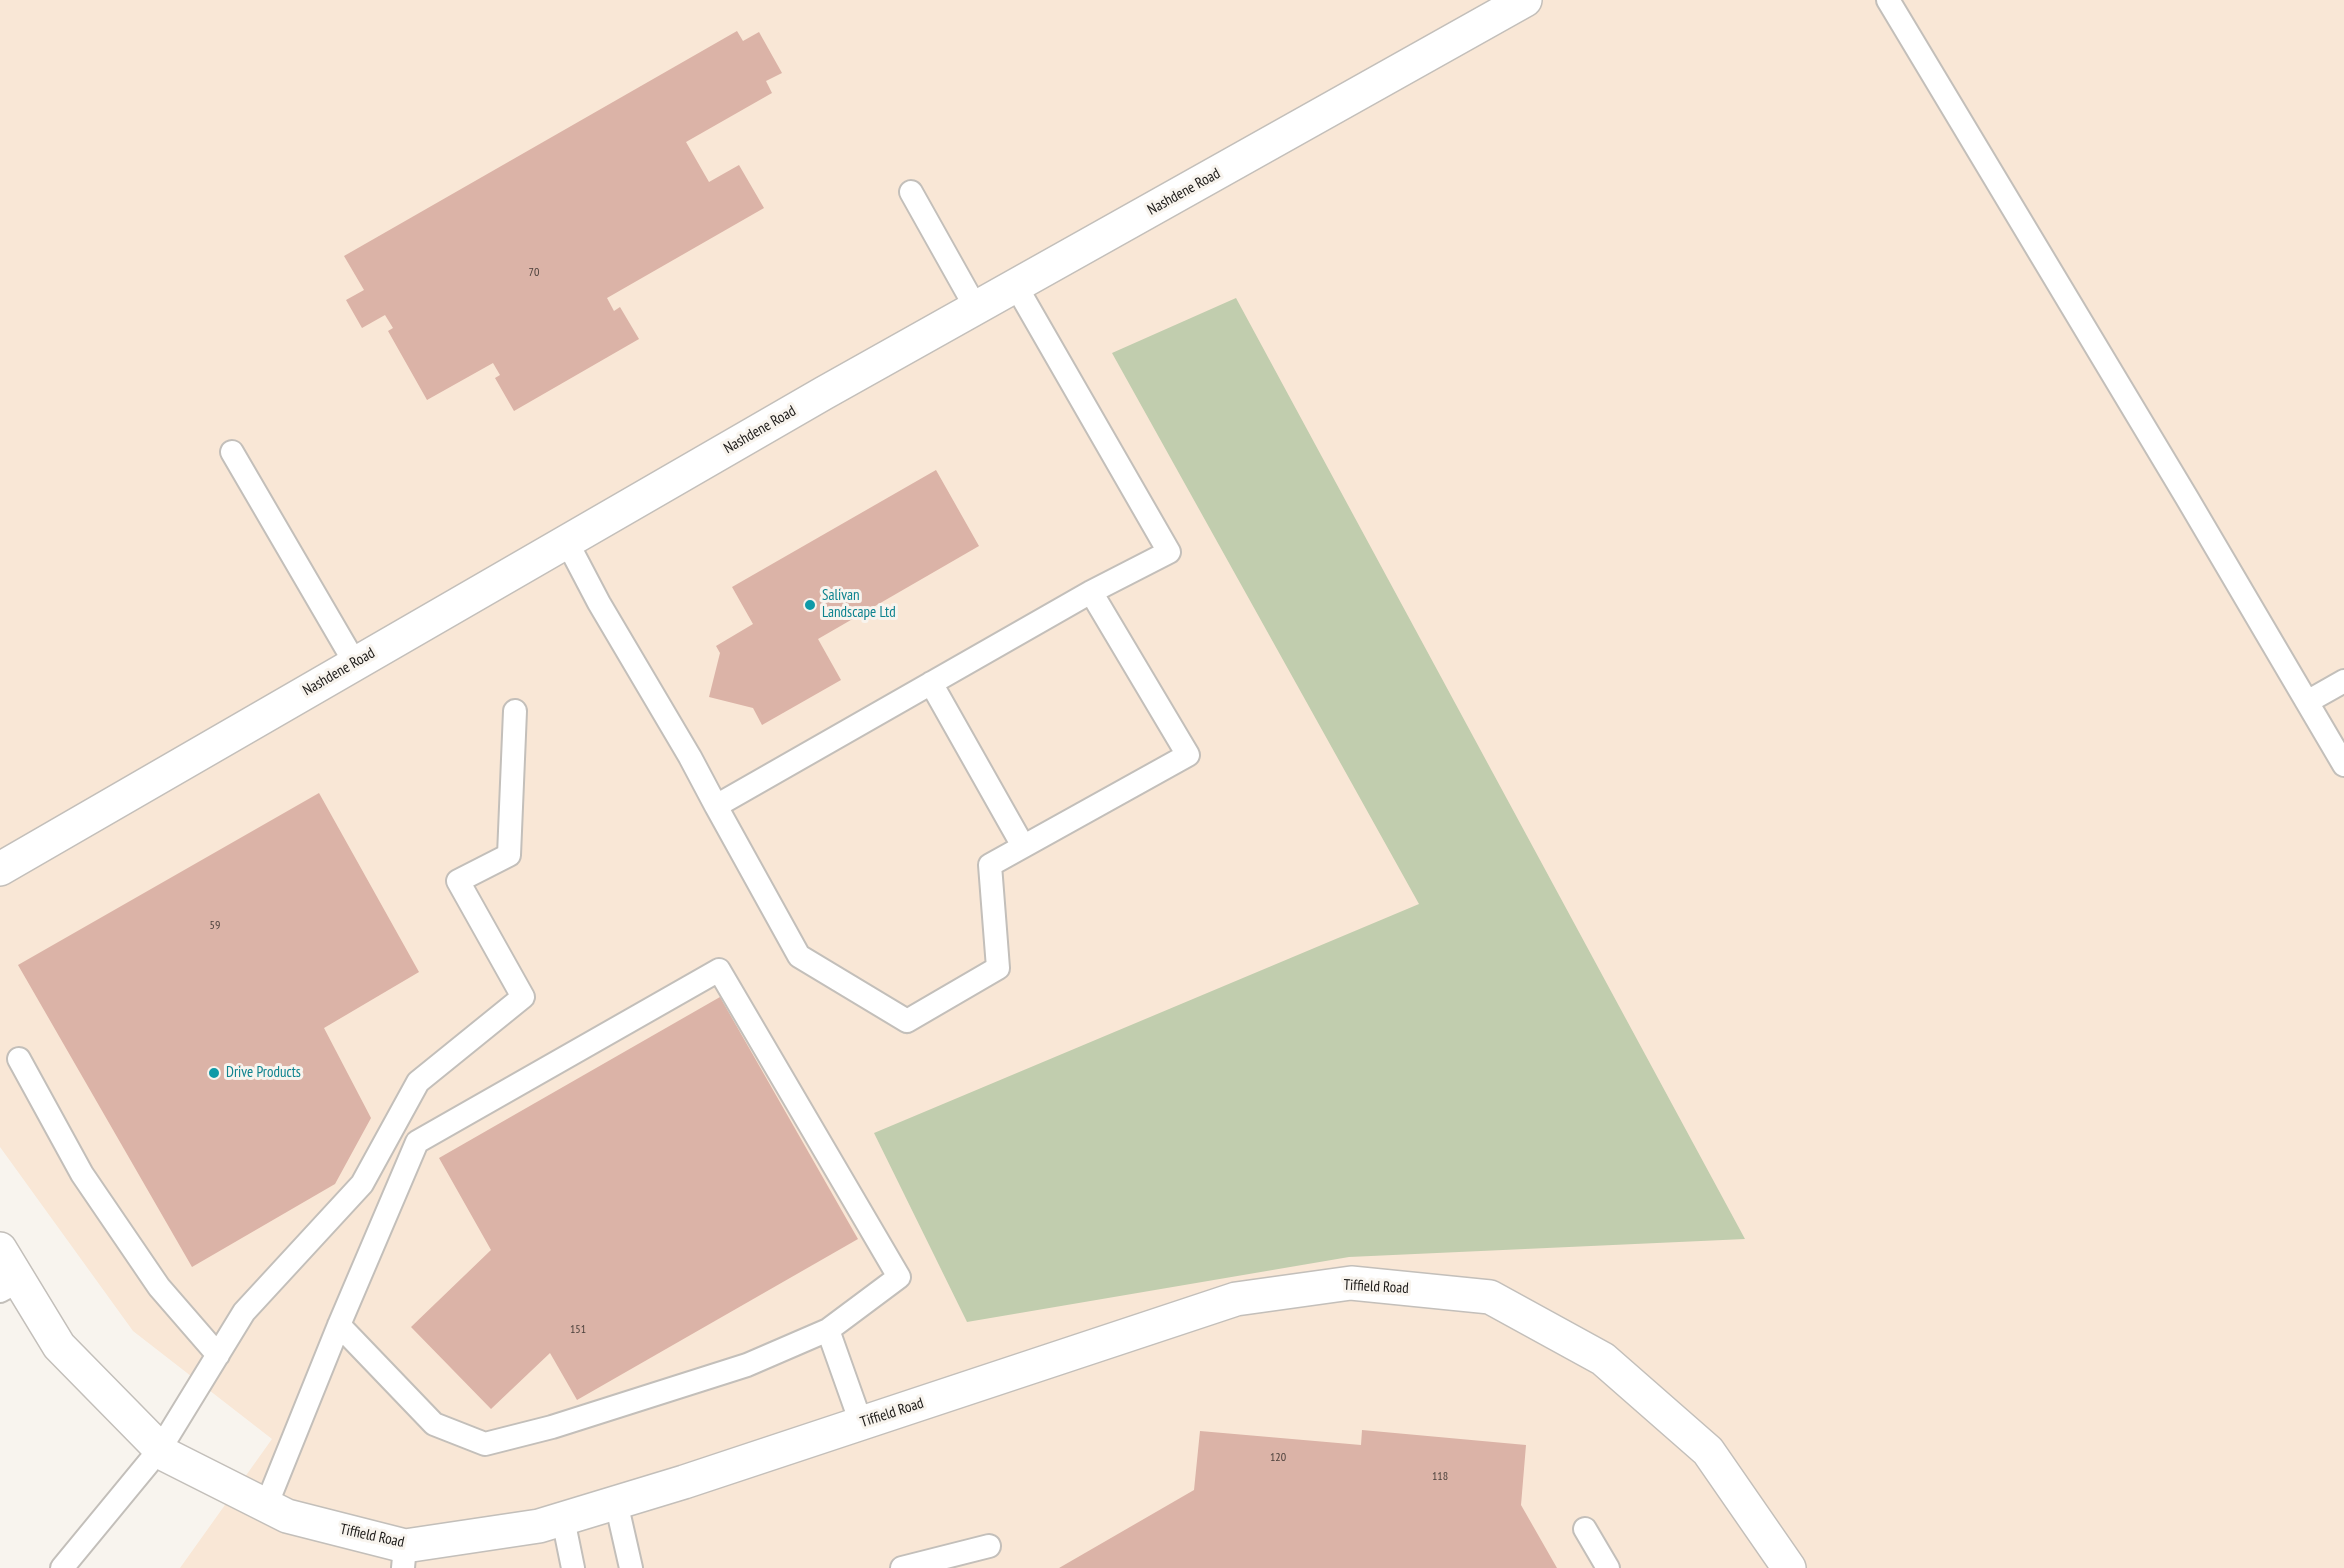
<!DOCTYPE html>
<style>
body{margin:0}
canvas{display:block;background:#f8f4ee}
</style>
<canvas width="2344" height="1568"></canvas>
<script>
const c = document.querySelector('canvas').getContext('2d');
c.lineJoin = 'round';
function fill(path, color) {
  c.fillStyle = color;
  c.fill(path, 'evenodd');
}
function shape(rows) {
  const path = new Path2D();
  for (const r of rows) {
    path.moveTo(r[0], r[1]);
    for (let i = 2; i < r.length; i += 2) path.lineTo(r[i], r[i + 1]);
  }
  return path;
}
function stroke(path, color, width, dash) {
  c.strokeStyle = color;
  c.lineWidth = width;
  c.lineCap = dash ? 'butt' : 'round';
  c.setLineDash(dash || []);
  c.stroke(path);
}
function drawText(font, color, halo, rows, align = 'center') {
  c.font = font + ' "PT Sans Narrow",sans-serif';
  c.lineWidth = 6;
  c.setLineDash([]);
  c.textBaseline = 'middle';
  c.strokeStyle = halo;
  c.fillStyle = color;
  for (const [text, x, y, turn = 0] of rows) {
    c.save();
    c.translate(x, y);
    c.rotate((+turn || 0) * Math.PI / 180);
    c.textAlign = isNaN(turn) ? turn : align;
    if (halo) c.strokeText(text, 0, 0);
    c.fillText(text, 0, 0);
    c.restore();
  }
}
const industrial = shape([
 [0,0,2344,0,2344,1568,180,1568,272,1439,133,1331,0,1147]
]);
const green = shape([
 [1236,298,1745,1239,1349,1257,967,1322,874,1133,1419,904,1112,353]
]);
const building = shape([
 [737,31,743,41,759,32,782,73,766,81,772,93,686,142,709,182,739,165,764,208,607,298,614,311,620,307,639,339,514,411,495,378,500,375,493,363,427,400,388,331,393,328,385,315,362,328,346,300,364,290,344,256],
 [936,470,979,546,818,639,841,680,762,725,753,708,709,697,720,653,716,646,753,624,732,587],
 [319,793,419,972,324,1028,371,1118,335,1184,192,1267,18,965],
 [720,997,858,1239,577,1400,550,1353,491,1409,411,1327,491,1250,439,1158],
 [1362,1430,1526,1445,1521,1505,1557,1568,1059,1568,1194,1490,1200,1431,1361,1445]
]);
const service = shape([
 [1888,0,2187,498,2344,765],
 [911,192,976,308],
 [232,452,355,663],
 [567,542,599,603,690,757,716,806,1091,592,1169,552,1016,286],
 [931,683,1023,846],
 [2307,702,2344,681],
 [716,806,799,956,907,1021,998,968,990,865,1188,755,1091,592],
 [19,1059,82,1174,159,1287,218,1355],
 [0,1291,19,1281],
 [828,1330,861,1423],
 [616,1502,631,1568],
 [266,1506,339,1325,417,1142,719,970,899,1277,828,1330,747,1365,552,1427,485,1444,434,1424,339,1325],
 [563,1519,573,1568],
 [1585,1529,1608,1568],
 [62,1568,160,1449,244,1312,362,1184,418,1082,523,997,458,881,509,855,515,711],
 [403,1568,405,1546],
 [902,1568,989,1546]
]);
const minor = shape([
 [0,869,824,393,1525,0]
]);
const tertiary = shape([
 [0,1249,59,1346,166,1455,287,1516,405,1546,539,1526,684,1482,1236,1299,1351,1283,1490,1297,1603,1359,1708,1451,1789,1568]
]);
const markers = [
 [810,605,6,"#0f9aa8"],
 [214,1073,6,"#0f9aa8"]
];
const numberNames = [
 ["70",534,273],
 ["59",215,926],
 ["151",578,1330],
 ["120",1278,1458],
 ["118",1440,1477]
];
const streetNames = [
 ["Nashdene Road",1184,192,-29],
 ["Nashdene Road",760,430,-30],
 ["Nashdene Road",339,672,-30],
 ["Tiffield Road",1376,1287,3],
 ["Tiffield Road",892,1413,-18],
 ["Tiffield Road",372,1536,12]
];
const cultureNames = [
 ["Salivan",822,596],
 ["Landscape Ltd",822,613],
 ["Drive Products",226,1073]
];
fill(industrial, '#f9e7d6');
fill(green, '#c1cdae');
fill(building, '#dbb3a7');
stroke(service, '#c3bfba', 26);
stroke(minor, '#c3bfba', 36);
stroke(tertiary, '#c3bfba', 36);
stroke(service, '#fff', 22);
stroke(minor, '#fff', 33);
stroke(tertiary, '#fff', 33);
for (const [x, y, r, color] of markers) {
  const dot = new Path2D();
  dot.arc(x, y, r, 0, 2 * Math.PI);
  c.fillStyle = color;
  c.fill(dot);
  stroke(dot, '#f8f4ee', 2);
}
drawText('12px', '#4b403b', null, numberNames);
drawText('15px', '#1b1917', '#f8f4ee', streetNames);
drawText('15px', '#0d838f', '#f8f4ee', cultureNames, 'left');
</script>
